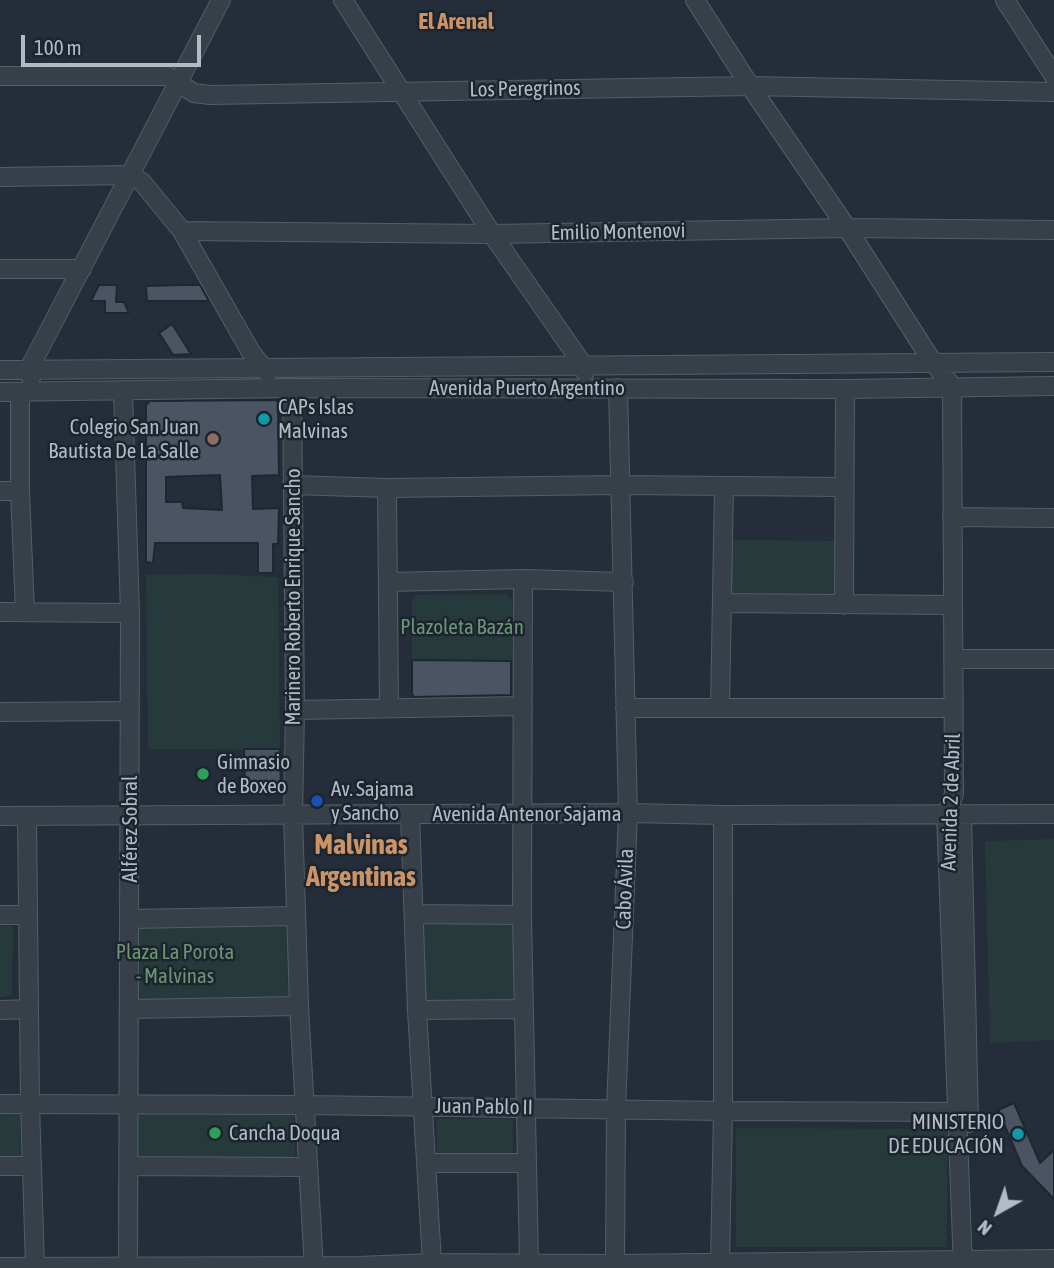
<!DOCTYPE html>
<meta charset="utf-8">
<style>
body{margin:0}
#map{position:relative;width:1054px;height:1268px;overflow:hidden;background:#242d39;font-family:"Asap Condensed",sans-serif}
canvas{display:block}
.north{position:absolute;left:963px;top:1177px;width:70px;height:70px;-webkit-text-stroke:5px #1c242e;paint-order:stroke;rotate:220deg;font-size:19px;font-weight:700;line-height:28px;text-align:center;color:#b2bac5}
.north::after{content:'';display:block;margin:auto;width:24px;height:32px;background:#b2bac5;clip-path:polygon(50% 0,100% 100%,50% 72%,0 100%)}
.scale{position:absolute;left:21px;top:35px;width:180px;height:32px;box-sizing:border-box;border:4px solid #b2bac5;border-top:0;padding-left:9px;font-size:21px;line-height:24px;white-space:nowrap;color:#b2bac5;-webkit-text-stroke:5px #1c242e;paint-order:stroke}
</style>
<div id="map">
<canvas width="1054" height="1268"></canvas>
<div class="north">N</div>
<div class="scale">100 m</div>
</div>
<script>
const c = document.querySelector('canvas').getContext('2d');
c.lineJoin = 'round';
function fill(path, color) {
  c.fillStyle = color;
  c.fill(path, 'evenodd');
}
function shape(rows) {
  const path = new Path2D();
  for (const r of rows) {
    path.moveTo(r[0], r[1]);
    for (let i = 2; i < r.length; i += 2) path.lineTo(r[i], r[i + 1]);
  }
  return path;
}
function stroke(path, color, width, dash) {
  c.strokeStyle = color;
  c.lineWidth = width;
  c.lineCap = dash ? 'butt' : 'round';
  c.setLineDash(dash || []);
  c.stroke(path);
}
function drawText(font, color, halo, rows, align = 'center') {
  c.font = font + ' "Asap Condensed",sans-serif';
  c.lineWidth = 5;
  c.setLineDash([]);
  c.textBaseline = 'middle';
  c.strokeStyle = halo;
  c.fillStyle = color;
  for (const [text, x, y, turn = 0] of rows) {
    c.save();
    c.translate(x, y);
    c.rotate((+turn || 0) * Math.PI / 180);
    c.textAlign = isNaN(turn) ? turn : align;
    if (halo) c.strokeText(text, 0, 0);
    c.fillText(text, 0, 0);
    c.restore();
  }
}
const green = shape([
 [730,540,839,541,839,597,730,596],
 [206,574,278,577,280,749,148,749,146,575],
 [506,594,512,600,512,661,412,660,412,600,417,595],
 [1054,839,1054,1040,990,1043,985,841],
 [420,920,516,920,515,1004,423,1005],
 [286,924,288,999,137,1001,136,928],
 [0,925,13,926,12,996,0,997],
 [294,1110,295,1157,136,1159,135,1111],
 [0,1113,20,1113,21,1161,0,1162],
 [437,1119,513,1119,513,1155,437,1155],
 [736,1128,947,1129,947,1247,736,1247]
]);
const building = shape([
 [99,285,117,285,116,302,124,302,129,313,105,313,105,301,91,301,99,285],
 [183,285,200,285,209,301,147,301,146,286,183,285],
 [172,324,191,354,173,355,159,333,172,324],
 [276,400,278,402,279,475,252,476,253,509,279,508,278,544,273,544,273,573,258,573,258,543,155,543,153,563,146,562,146,405,150,401,276,400],
 [220,475,222,510,183,508,182,502,166,502,166,477,220,475],
 [412,660,511,661,511,695,414,697,412,694,412,660],
 [244,749,280,749,281,790,245,790,244,749],
 [1014,1103,1040,1163,1054,1150,1054,1199,1022,1166,998,1110,1014,1103]
]);
const minor = shape([
 [343,0,492,234,581,362,585,372],
 [695,0,750,86,847,228,932,361,952,386,954,794,946,815,963,1268],
 [1005,0,1054,76],
 [0,76,167,76,194,93,210,95,750,86,1054,92],
 [0,177,129,175,142,182,182,231,252,354,268,373],
 [182,231,492,234,847,228,1054,230],
 [0,269,82,269],
 [0,370,1054,362],
 [31,378,29,369,221,0],
 [292,388,295,710,293,816,299,1006,314,1268],
 [123,390,130,613,128,1268],
 [0,392,292,388,845,389,1054,386],
 [20,392,20,491,25,612],
 [292,485,387,488,619,485,844,487],
 [387,488,389,708],
 [0,491,20,491],
 [952,517,1054,518],
 [523,579,522,915,529,1263],
 [388,582,523,579,624,582],
 [723,603,952,605],
 [844,605,845,389],
 [0,612,130,613],
 [953,659,1054,659],
 [625,708,953,708],
 [720,708,724,487],
 [295,710,523,706],
 [0,712,130,711],
 [410,814,417,1010,432,1263],
 [962,815,969,1123],
 [0,816,628,813,723,815,1054,814],
 [27,816,30,1104,35,1267],
 [414,914,522,915],
 [0,915,27,915],
 [130,919,296,916],
 [130,1009,299,1006],
 [0,1010,29,1009],
 [417,1010,523,1009],
 [0,1104,306,1105,723,1111,968,1112],
 [427,1163,527,1163],
 [0,1166,31,1166],
 [129,1166,308,1167],
 [720,1263,723,1111,723,815],
 [615,1264,616,1109,628,813,618,388],
 [0,1267,359,1266,432,1263,615,1264,1054,1259]
]);
const markers = [
 [264,419,7,"#0f9aa8"],
 [213,439,7,"#8d6e63"],
 [203,774,7,"#2e9e5b"],
 [317,801,7,"#1a4fb4"],
 [215,1133,7,"#2e9e5b"],
 [1018,1134,7,"#0f9aa8"]
];
const streetNames = [
 ["Los Peregrinos",525,89,-1],
 ["Emilio Montenovi",618,232,-1],
 ["Avenida Puerto Argentino",527,388],
 ["Marinero Roberto Enrique Sancho",293,597,-90],
 ["Avenida 2 de Abril",951,802,-88],
 ["Avenida Antenor Sajama",527,814],
 ["Alférez Sobral",130,829,-90],
 ["Cabo Ávila",625,889,-88],
 ["Juan Pablo II",484,1107,1]
];
const poiNames = [
 ["CAPs Islas",278,407],
 ["Malvinas",278,431],
 ["Colegio San Juan",199,427,"right"],
 ["Bautista De La Salle",199,451,"right"],
 ["Gimnasio",217,762],
 ["de Boxeo",217,786],
 ["Av. Sajama",331,789],
 ["y Sancho",331,813],
 ["MINISTERIO",1004,1122,"right"],
 ["DE EDUCACIÓN",1004,1146,"right"],
 ["Cancha Doqua",229,1133]
];
const parkNames = [
 ["Plazoleta Bazán",462,627],
 ["Plaza La Porota",175,952],
 ["- Malvinas",175,976]
];
const neighbourhoodNames = [
 ["El Arenal",456,22]
];
const districtNames = [
 ["Malvinas",361,845],
 ["Argentinas",361,877]
];
fill(green, '#263a3b');
fill(building, '#4a5463');
stroke(building, '#1e2630', 2);
stroke(minor, '#555d67', 20);
stroke(minor, '#373f49', 18);
for (const [x, y, r, color] of markers) {
  const dot = new Path2D();
  dot.arc(x, y, r, 0, 2 * Math.PI);
  c.fillStyle = color;
  c.fill(dot);
  stroke(dot, '#1c242e', 2.5);
}
drawText('21px', '#b2bac5', '#1c242e', streetNames);
drawText('21px', '#b2bac5', '#1c242e', poiNames, 'left');
drawText('21px', '#6b9575', '#1c242e', parkNames);
drawText('bold 23px', '#cc9366', '#1c242e', neighbourhoodNames);
drawText('bold 28px', '#cc9366', '#1c242e', districtNames);
</script>
